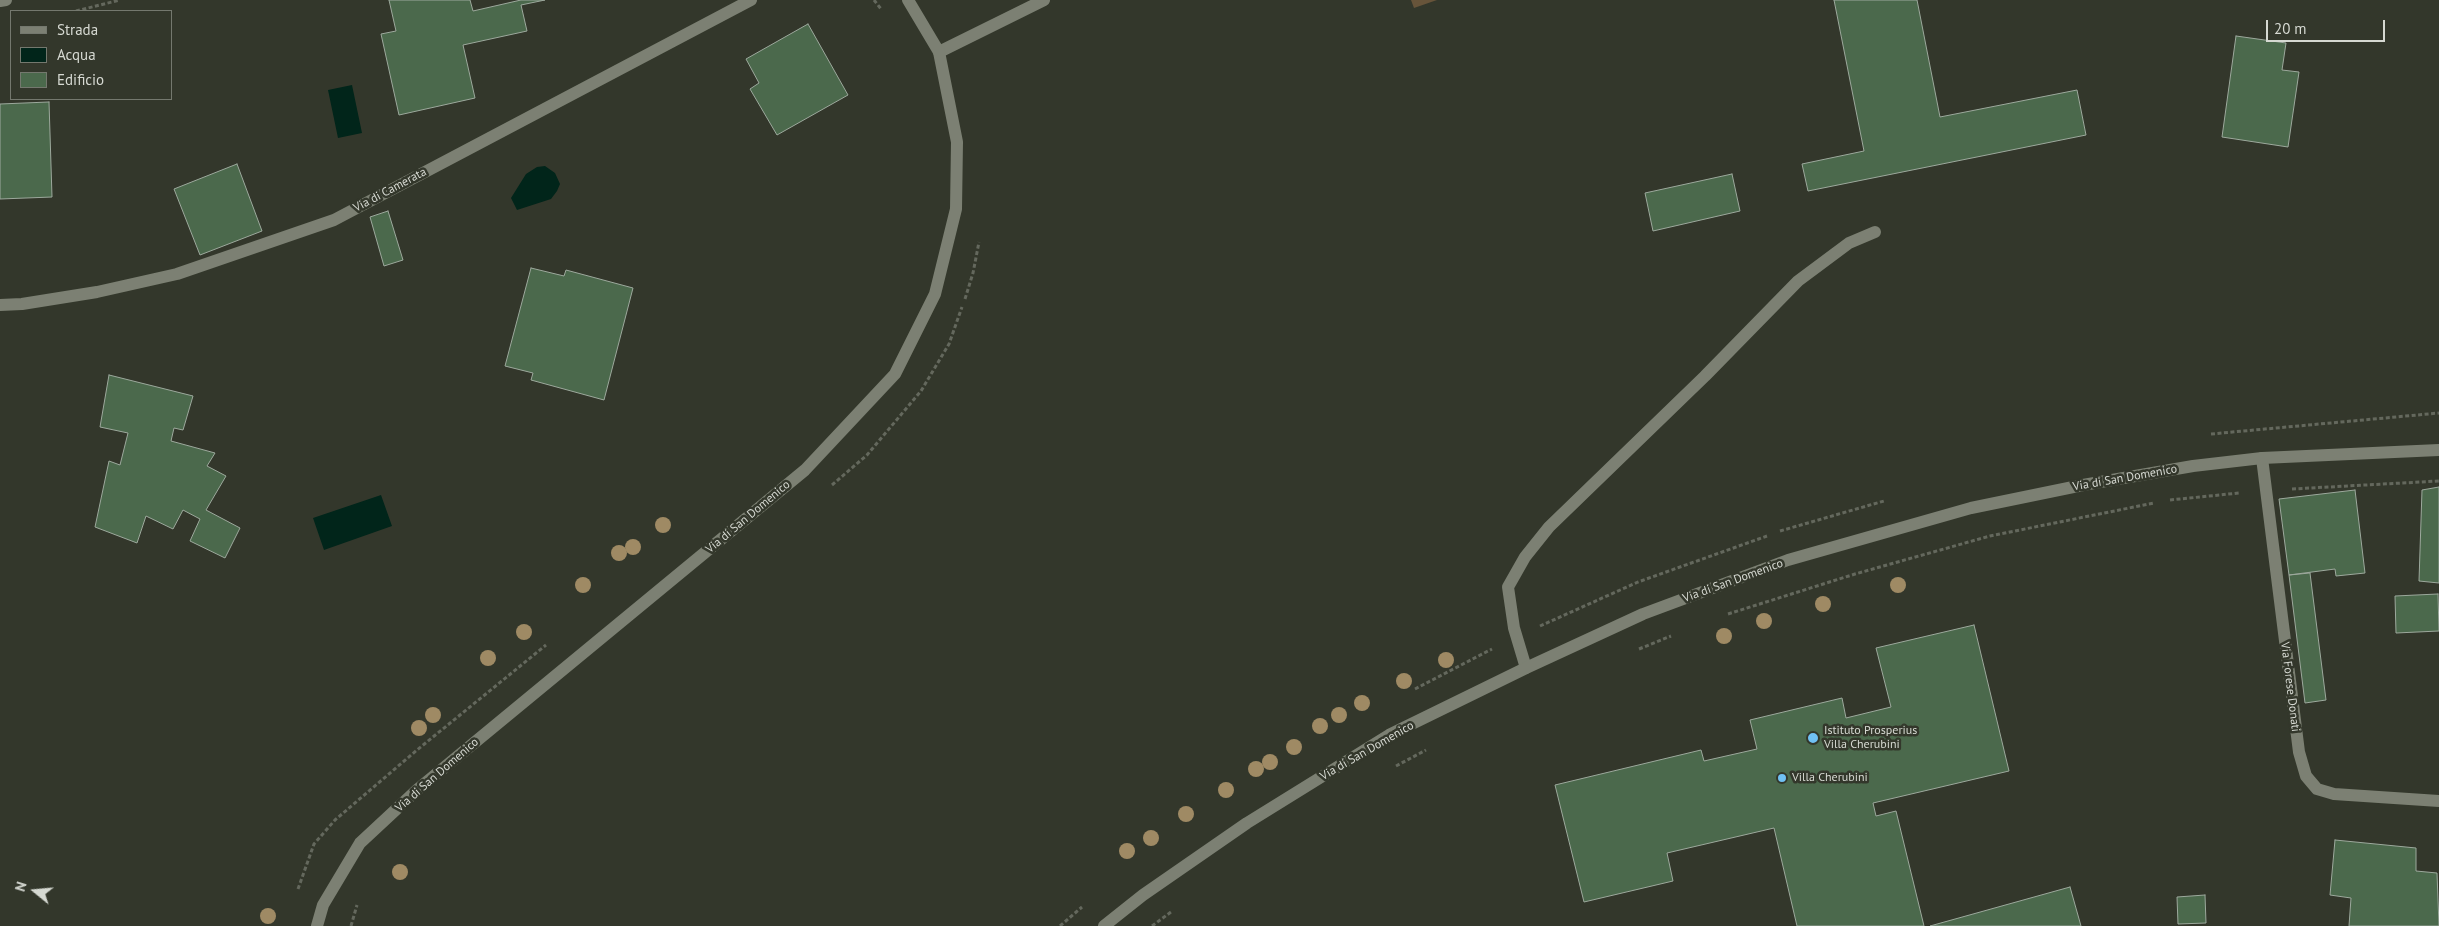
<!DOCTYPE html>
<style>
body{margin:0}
#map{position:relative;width:2439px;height:926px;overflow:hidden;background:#33372b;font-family:"PT Sans",sans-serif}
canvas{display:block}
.legend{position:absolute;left:10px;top:10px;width:162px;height:90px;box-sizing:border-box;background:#33372b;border:1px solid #74786e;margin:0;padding:6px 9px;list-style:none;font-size:15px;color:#d6d9d2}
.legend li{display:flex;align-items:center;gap:10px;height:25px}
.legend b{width:25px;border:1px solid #74786e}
.north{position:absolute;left:10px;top:866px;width:50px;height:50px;-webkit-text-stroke:4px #33372b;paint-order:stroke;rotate:287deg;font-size:14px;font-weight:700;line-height:20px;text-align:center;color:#d6d9d2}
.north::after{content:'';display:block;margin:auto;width:18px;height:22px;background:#d6d9d2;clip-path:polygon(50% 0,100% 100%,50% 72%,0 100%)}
.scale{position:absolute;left:2266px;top:20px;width:119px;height:22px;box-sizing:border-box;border:2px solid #d6d9d2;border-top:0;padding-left:6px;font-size:15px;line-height:18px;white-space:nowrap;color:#d6d9d2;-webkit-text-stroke:4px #33372b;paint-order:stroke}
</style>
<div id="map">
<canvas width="2439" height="926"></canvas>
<ul class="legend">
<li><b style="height:6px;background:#7c8073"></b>Strada</li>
<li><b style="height:14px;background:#01251a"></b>Acqua</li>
<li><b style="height:14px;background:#4b694c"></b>Edificio</li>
</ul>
<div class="north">N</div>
<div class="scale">20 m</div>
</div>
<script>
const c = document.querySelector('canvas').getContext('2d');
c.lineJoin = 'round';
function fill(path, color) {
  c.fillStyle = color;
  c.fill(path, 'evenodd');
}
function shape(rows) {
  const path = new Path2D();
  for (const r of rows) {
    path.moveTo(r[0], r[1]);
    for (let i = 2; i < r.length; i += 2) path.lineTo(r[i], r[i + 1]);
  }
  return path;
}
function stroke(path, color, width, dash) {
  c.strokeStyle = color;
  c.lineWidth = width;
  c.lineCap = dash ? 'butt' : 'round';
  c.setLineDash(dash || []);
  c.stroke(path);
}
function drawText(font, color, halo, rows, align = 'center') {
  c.font = font + ' "PT Sans",sans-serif';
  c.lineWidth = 5;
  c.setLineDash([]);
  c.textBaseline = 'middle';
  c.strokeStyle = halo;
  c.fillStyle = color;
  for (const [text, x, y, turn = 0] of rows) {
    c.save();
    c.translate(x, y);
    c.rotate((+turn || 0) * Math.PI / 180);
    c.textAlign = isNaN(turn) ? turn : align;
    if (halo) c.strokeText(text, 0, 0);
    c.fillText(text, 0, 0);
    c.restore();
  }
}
const green = shape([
 [1411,0,1437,0,1414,8]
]);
const water = shape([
 [352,85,362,133,338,138,328,90],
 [545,166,555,173,560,184,557,191,551,199,517,210,511,198,526,174,537,167],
 [381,495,392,526,324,550,313,518]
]);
const building = shape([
 [389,0,470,0,473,11,521,0,545,0,521,5,527,31,463,45,475,98,399,115,381,34,396,31,389,0],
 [1834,0,1917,0,1940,117,2077,90,2086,135,1808,191,1802,164,1864,151,1834,0],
 [808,24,848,95,777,135,750,89,759,83,746,59,808,24],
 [2236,36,2286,43,2282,70,2299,72,2288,147,2222,137,2236,36],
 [49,102,52,197,0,199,0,104,49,102],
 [237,164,262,231,200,255,174,189,237,164],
 [1732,174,1740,211,1653,231,1645,193,1732,174],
 [388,211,403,260,384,266,370,217,388,211],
 [531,268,564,276,566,270,633,288,604,400,531,380,533,373,505,366,531,268],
 [109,375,193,396,183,430,174,428,171,441,215,453,207,466,226,476,206,510,240,528,225,558,190,541,200,519,183,510,173,529,146,516,137,543,95,527,109,461,120,465,128,433,100,427,109,375],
 [2439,487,2439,583,2419,581,2422,490,2439,487],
 [2355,490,2365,573,2336,576,2335,569,2289,575,2279,499,2355,490],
 [2310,573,2326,700,2305,703,2289,575,2310,573],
 [2438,594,2439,631,2396,633,2395,596,2438,594],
 [1974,625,2009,771,1873,803,1876,816,1896,811,1924,926,1797,926,1774,828,1667,853,1673,881,1584,902,1555,785,1701,750,1704,761,1757,749,1750,720,1842,698,1846,718,1891,707,1876,648,1974,625],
 [2335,840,2416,848,2416,871,2437,873,2439,926,2349,926,2351,898,2330,895,2335,840],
 [2070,887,2081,926,1930,926,2070,887],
 [2205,895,2206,923,2178,924,2177,897,2205,895]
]);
const path = shape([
 [874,0,881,9],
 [76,11,120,0],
 [965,299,973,273,979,242],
 [2211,434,2439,413],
 [832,485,867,455,921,391,949,344,962,307],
 [2292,489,2439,481],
 [2170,500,2239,493],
 [1780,531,1884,501],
 [1728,614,1855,574,1990,536,2154,503],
 [1540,626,1638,582,1767,536],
 [1639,649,1671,636],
 [1415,689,1492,649],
 [1396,766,1426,750],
 [298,889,314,844,335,820,417,750,546,645],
 [351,926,357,905],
 [1060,926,1082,907],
 [1152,926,1171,912]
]);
const lane = shape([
 [1526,668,1514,628,1508,587,1525,557,1549,527,1705,376,1798,281,1849,243,1875,232]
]);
const street = shape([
 [939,52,1044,0],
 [0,305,22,304,97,292,177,274,334,220,751,0],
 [2262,458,2299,752,2306,776,2317,789,2334,794,2439,801]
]);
const secondary = shape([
 [0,1,6,0],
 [317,926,323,905,360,843,417,790,805,470,895,374,935,294,956,209,957,142,939,52,908,0],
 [1104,926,1143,895,1247,823,1389,735,1526,668,1643,614,1788,560,1971,508,2083,485,2193,466,2262,458,2439,450]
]);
const trees = [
 [663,525],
 [633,547],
 [619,553],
 [583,585],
 [1898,585],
 [1823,604],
 [1764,621],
 [524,632],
 [1724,636],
 [488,658],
 [1446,660],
 [1404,681],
 [1362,703],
 [433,715],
 [1339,715],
 [1320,726],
 [419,728],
 [1294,747],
 [1270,762],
 [1256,769],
 [1226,790],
 [1186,814],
 [1151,838],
 [1127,851],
 [400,872],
 [268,916]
];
const markers = [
 [1813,738,6,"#70c1f4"],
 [1782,778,5,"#70c1f4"]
];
const streetNames = [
 ["Via di Camerata",390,190,-28],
 ["Via di San Domenico",2125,478,-10],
 ["Via di San Domenico",748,517,-40],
 ["Via di San Domenico",1733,581,-20],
 ["Via Forese Donati",2290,687,83],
 ["Via di San Domenico",1367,751,-30],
 ["Via di San Domenico",437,775,-41]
];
const poiNames = [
 ["Istituto Prosperius",1824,731],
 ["Villa Cherubini",1824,745],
 ["Villa Cherubini",1792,778]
];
fill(green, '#67543a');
fill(water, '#01251a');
fill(building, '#4b694c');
stroke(building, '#9da99d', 1);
stroke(path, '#64685d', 3, [4, 2.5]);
stroke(lane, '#7c8073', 12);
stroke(street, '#7c8073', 12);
stroke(secondary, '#7c8073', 12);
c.fillStyle = '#9f8a64';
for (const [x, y] of trees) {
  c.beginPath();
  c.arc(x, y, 8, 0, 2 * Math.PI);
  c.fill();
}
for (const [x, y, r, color] of markers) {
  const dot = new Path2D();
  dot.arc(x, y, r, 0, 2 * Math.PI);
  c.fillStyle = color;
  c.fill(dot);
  stroke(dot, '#33372b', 2);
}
drawText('12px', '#d6d9d2', '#33372b', streetNames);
drawText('12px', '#d6d9d2', '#33372b', poiNames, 'left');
</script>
